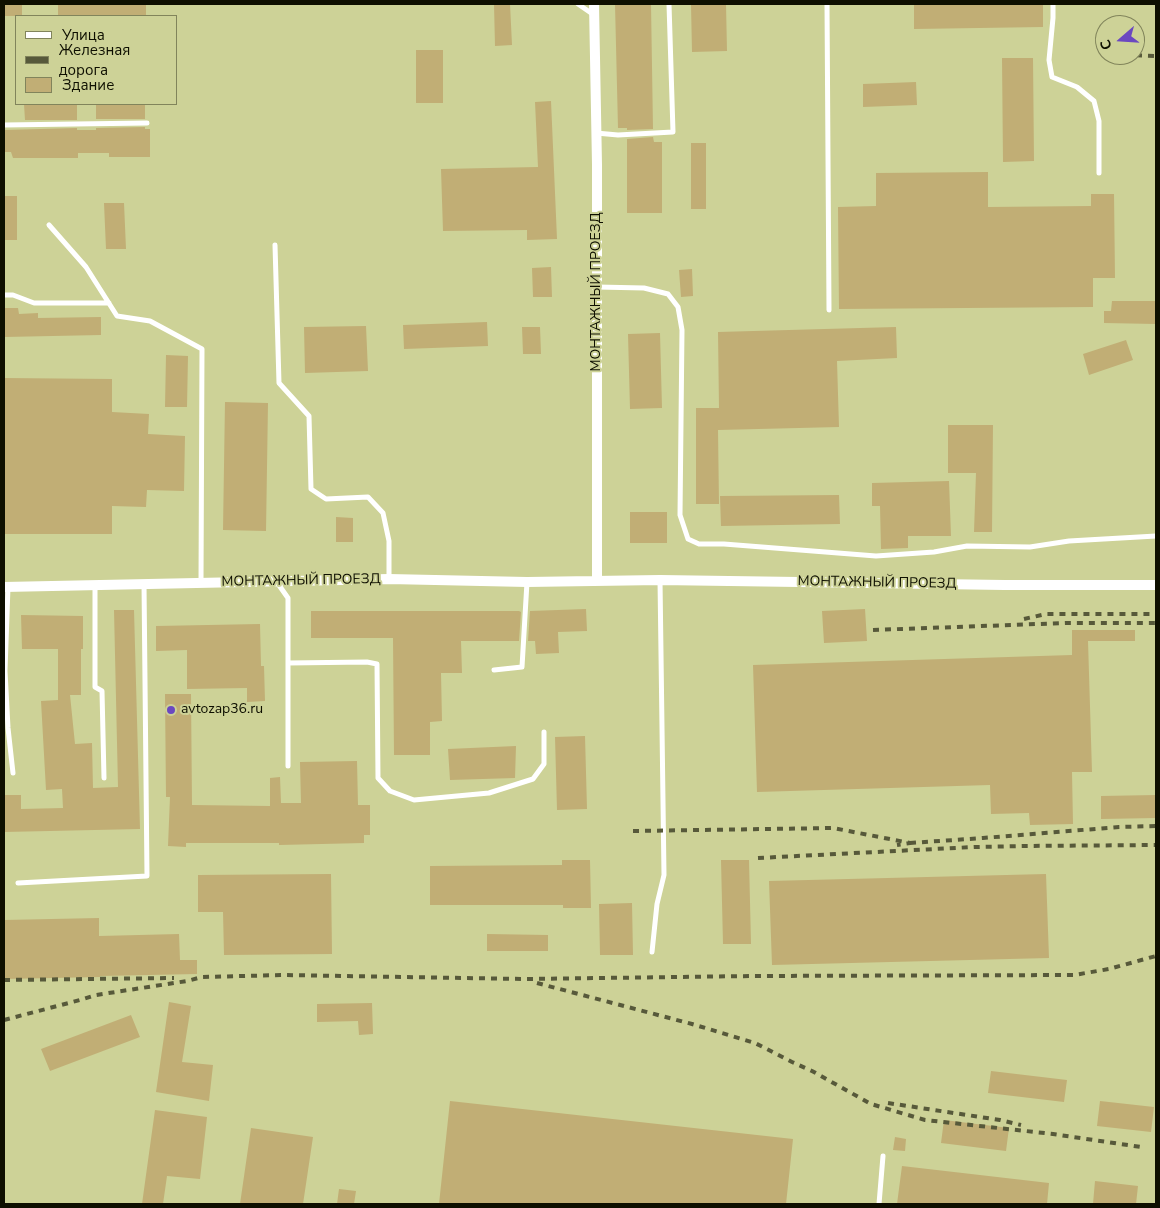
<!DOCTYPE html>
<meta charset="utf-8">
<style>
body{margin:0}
#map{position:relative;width:1160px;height:1208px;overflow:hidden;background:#cdd297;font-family:"Nunito Sans",sans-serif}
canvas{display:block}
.frame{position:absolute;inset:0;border:5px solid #0e0f00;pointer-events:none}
.legend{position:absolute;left:15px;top:15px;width:162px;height:90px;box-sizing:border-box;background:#cdd297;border:1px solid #81845b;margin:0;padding:6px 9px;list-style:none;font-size:15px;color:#0e0f00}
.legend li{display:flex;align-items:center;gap:10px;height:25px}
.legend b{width:25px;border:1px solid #81845b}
.north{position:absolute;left:1095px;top:15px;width:50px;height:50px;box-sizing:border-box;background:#cdd297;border:1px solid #81845b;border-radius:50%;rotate:251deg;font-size:14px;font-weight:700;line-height:20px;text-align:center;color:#0e0f00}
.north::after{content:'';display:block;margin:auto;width:18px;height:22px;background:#6b48c0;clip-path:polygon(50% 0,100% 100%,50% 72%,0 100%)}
</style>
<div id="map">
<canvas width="1160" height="1208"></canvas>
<div class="frame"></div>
<ul class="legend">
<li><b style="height:6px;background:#fff"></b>Улица</li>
<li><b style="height:6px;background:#57593a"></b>Железная дорога</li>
<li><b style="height:14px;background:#c1ae75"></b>Здание</li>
</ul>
<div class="north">С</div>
</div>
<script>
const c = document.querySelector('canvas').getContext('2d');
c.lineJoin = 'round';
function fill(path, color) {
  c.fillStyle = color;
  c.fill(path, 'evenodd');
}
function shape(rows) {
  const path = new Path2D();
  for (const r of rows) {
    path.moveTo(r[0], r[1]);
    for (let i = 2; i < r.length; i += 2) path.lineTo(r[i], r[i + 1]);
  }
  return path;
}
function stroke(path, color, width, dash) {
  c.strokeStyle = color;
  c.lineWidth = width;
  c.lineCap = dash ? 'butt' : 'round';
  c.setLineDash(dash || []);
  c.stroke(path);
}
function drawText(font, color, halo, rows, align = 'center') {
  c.font = font + ' "Nunito Sans",sans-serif';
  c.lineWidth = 4;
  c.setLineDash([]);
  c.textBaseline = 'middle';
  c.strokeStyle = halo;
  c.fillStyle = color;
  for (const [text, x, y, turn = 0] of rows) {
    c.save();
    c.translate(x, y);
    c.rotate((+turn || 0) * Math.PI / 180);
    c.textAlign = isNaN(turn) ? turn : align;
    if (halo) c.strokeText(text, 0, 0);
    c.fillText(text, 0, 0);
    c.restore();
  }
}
const building = shape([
 [4,4,22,4,22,16,4,16],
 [58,4,82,4,82,5,146,4,146,16,58,16],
 [494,4,510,4,512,45,495,46],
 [615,4,651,4,653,129,627,130,627,128,618,128],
 [691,4,726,4,727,51,692,52],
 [914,4,1043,4,1043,27,914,29],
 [416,50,443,50,443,103,416,103],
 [1002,58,1033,58,1034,161,1003,162],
 [916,82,917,105,863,107,863,84],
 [551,101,557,239,527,240,527,230,443,231,441,169,538,167,535,102],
 [24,104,77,104,77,120,25,120],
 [96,104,145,104,145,119,96,119],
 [145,127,145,129,150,129,150,157,109,157,109,153,78,153,78,158,13,158,11,152,4,152,4,130,77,128,77,130,96,130,96,128],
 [653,137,654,142,662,142,662,213,627,213,627,139],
 [691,143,706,143,706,209,691,209],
 [988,172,988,207,1091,206,1091,194,1114,194,1115,278,1093,278,1093,307,839,309,838,207,876,206,876,173],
 [4,196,17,196,17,240,4,240],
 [104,203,124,203,126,249,106,249],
 [551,267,552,297,533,297,532,268],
 [692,269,693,296,681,297,679,270],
 [1112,301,1156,301,1156,324,1104,323,1104,311,1111,311],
 [4,308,18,308,19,314,38,313,38,318,101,317,101,335,4,337],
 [487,322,488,346,404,349,403,325],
 [366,326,368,371,305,373,304,327],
 [522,327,540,327,541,354,523,354],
 [896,327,897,358,837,361,839,427,718,430,719,504,696,504,696,408,719,408,718,332],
 [660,333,662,408,630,409,628,334],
 [1126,340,1133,360,1089,375,1083,354],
 [166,355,188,356,187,407,165,407],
 [4,378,112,379,112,412,149,414,148,434,185,436,184,491,147,490,146,507,112,506,112,534,4,534],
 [225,402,268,403,266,531,223,530],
 [948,425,993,425,992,532,974,532,976,473,948,473],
 [949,481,951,536,908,536,908,548,881,549,880,506,872,506,872,483],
 [839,495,840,524,721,526,720,496],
 [630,512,667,512,667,543,630,543],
 [336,517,353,518,353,542,336,542],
 [586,609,587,631,558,632,559,653,536,654,535,641,528,641,530,611],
 [865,609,867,641,824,643,822,611],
 [114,610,134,610,140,829,4,832,4,795,21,795,21,809,63,808,62,789,46,790,41,701,58,700,58,649,22,649,21,615,83,616,83,649,81,649,81,695,70,695,75,744,92,743,93,788,118,787],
 [311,611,519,611,521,612,519,641,461,641,462,673,441,673,442,721,430,722,430,755,394,755,393,638,311,638],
 [260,624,261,666,264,666,265,701,247,702,247,688,187,689,187,650,156,651,156,626],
 [1072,630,1135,630,1135,641,1088,641,1092,772,1072,772,1073,824,1030,825,1029,813,991,814,990,785,757,792,753,665,1072,655],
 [165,694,191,694,192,805,270,806,270,778,280,777,281,803,301,803,300,762,357,761,358,805,370,805,370,835,364,835,364,843,279,845,279,843,186,843,186,847,168,846,170,797,166,797],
 [585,736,587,809,557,810,555,737],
 [516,746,515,778,450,780,448,749],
 [1156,795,1156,818,1101,819,1101,796],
 [562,860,590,860,591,908,563,908,563,905,430,905,430,866,562,865],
 [721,860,749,860,751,944,723,944],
 [331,874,332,954,224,955,223,912,198,912,198,875],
 [1046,874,1049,958,772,965,769,881],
 [632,903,633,955,600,955,599,904],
 [99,918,99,936,179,934,180,960,197,960,197,974,100,976,100,977,4,979,4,920],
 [487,934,548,935,548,951,487,951],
 [169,1002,191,1006,182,1062,213,1065,209,1101,156,1092],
 [372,1003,373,1034,359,1035,358,1021,317,1022,317,1004],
 [131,1015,140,1037,50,1071,41,1049],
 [991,1071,1067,1080,1064,1102,988,1093],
 [450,1101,793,1139,786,1204,439,1204],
 [1100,1101,1154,1107,1151,1132,1097,1126],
 [155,1110,207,1117,200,1179,167,1176,163,1204,142,1204],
 [944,1120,1009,1128,1006,1151,941,1143],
 [251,1128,313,1137,303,1204,240,1204],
 [895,1137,906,1139,905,1151,893,1150],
 [902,1166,1049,1183,1047,1204,897,1204],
 [1095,1181,1138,1186,1136,1204,1093,1204],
 [339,1189,356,1191,354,1204,337,1204]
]);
const lane = shape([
 [578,4,594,15],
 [827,4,829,310],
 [1053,4,1053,18,1049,60,1052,77,1077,87,1094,101,1099,121,1099,173],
 [4,125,147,123],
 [596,133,618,135,673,132,669,4],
 [49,225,86,267,117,316,150,321,202,349,201,582],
 [275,245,279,383,309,416,311,489,326,499,368,497,383,513,389,541,389,579],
 [597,287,644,288,668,294,678,307,682,330,680,515,688,539,699,544,724,544,876,556,934,552,967,546,1030,547,1069,541,1156,536],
 [4,295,13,295,34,303,109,303],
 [276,581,288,598,288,766],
 [95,585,95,687,102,691,104,778],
 [8,587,5,671,8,728,13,773],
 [288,663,367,662,377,664,378,778,390,791,414,800,489,793,533,779,544,764,544,732],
 [494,670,522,667,527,582],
 [18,883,147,876,144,584],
 [652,952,657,904,664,875,660,580],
 [879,1204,883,1156]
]);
const street = shape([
 [594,4,597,165,597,580],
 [4,587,389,579,527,582,660,580,1005,585,1156,585]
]);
const rail = shape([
 [1124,55,1156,56],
 [1024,619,1046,614,1156,614],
 [873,630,1065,623,1156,623],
 [633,831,833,828,910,843,897,845],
 [910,843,983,838,1119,827,1156,826],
 [758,858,974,847,1023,846,1156,845],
 [4,980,174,978],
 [537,983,692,1024,755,1043,792,1062,812,1071,871,1104,925,1120,1053,1134,1141,1147],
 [4,1020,80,1000,96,995,187,981,202,977,284,975,525,979,753,976,1074,975,1109,969,1156,956],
 [888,1103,1000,1120,1021,1125]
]);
const markers = [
 [171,710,5,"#6b48c0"]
];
const streetNames = [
 ["МОНТАЖНЫЙ ПРОЕЗД",597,292,-90],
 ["МОНТАЖНЫЙ ПРОЕЗД",301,581,-1],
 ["МОНТАЖНЫЙ ПРОЕЗД",877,583,1]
];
const poiNames = [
 ["avtozap36.ru",181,710]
];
fill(building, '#c1ae75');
stroke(lane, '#fff', 5);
stroke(street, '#fff', 10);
stroke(rail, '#57593a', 4, [6, 6]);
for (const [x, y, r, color] of markers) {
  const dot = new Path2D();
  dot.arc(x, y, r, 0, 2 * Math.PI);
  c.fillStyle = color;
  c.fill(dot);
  stroke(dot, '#cdd297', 2);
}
drawText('14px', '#0e0f00', '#cdd297', streetNames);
drawText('14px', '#0e0f00', '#cdd297', poiNames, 'left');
</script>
